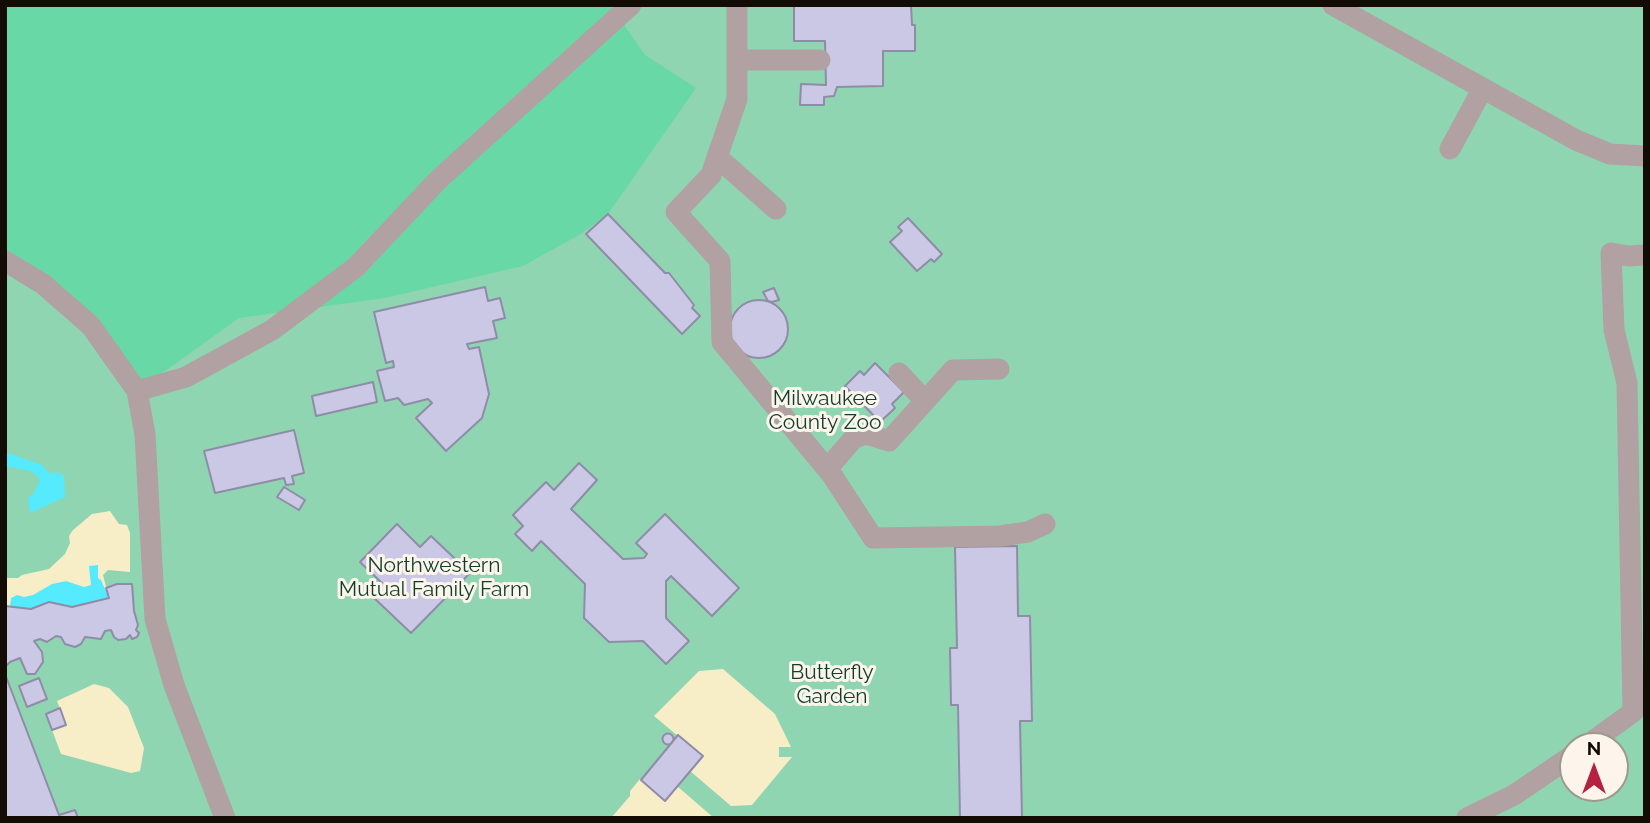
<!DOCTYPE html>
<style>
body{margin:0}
#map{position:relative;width:1650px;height:823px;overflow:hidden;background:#fdf5eb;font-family:Raleway,sans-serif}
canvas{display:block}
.frame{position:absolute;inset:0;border:7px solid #120c04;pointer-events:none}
.north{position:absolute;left:1559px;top:732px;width:70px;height:70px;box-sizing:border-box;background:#fdf5eb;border:2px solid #9f988f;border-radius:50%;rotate:0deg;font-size:19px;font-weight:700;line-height:28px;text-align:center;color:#120c04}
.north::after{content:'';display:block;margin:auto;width:24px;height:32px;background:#b42240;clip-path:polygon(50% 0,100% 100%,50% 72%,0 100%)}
</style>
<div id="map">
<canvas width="1650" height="823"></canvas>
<div class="frame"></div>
<div class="north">N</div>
</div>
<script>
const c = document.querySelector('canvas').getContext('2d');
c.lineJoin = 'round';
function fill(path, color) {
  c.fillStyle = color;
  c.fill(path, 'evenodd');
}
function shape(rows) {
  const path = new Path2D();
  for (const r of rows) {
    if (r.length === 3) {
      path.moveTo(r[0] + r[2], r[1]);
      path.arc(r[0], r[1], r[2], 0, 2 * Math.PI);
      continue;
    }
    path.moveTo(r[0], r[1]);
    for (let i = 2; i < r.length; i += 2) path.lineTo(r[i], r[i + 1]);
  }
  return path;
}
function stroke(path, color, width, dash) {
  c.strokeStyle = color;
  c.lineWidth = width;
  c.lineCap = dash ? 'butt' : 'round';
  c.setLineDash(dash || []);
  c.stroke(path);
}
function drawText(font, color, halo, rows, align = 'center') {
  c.font = font + ' Raleway,sans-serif';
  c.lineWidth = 6;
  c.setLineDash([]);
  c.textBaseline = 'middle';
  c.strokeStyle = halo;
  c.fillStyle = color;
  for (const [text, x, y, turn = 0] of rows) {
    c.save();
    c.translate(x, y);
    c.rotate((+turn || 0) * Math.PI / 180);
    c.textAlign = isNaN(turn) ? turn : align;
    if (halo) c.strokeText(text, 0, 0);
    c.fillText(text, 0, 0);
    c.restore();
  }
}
const green = shape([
 [5,5,1645,5,1645,818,5,818],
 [1573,746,1615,746,1615,788,1573,788]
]);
const forest = shape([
 [5,5,610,5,645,55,696,88,608,214,579,235,523,266,385,298,239,318,137,391,117,363,5,261]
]);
const sand = shape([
 [110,511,119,524,127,525,130,533,130,572,108,570,103,575,109,598,31,609,5,606,7,578,18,578,22,575,49,569,65,554,70,543,69,536,73,530,92,514],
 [723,669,775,714,791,747,779,747,779,757,792,757,752,805,731,806,690,771,678,736,654,716,699,671],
 [94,684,109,688,128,707,144,748,140,771,131,773,61,754,52,730,66,725,57,701],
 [640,779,677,786,714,818,611,818,630,796,630,791]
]);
const water = shape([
 [5,452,42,465,50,474,56,472,64,476,65,497,30,513,28,498,34,493,40,479,31,471,5,466],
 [98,565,98,578,101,580,109,598,72,607,31,609,10,607,11,598,17,595,24,597,33,595,52,584,66,581,84,587,91,585,89,566]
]);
const building = shape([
 [794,5,911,5,912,25,915,25,915,51,883,51,883,86,837,87,834,96,824,97,824,105,800,105,801,84,826,85,825,41,794,41,794,5],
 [608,214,665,273,669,273,694,305,692,308,700,316,682,334,586,234,608,214],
 [908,218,942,254,934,262,931,259,917,271,890,242,902,231,898,227,908,218],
 [485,287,488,301,500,298,505,318,493,321,497,338,467,344,469,349,479,347,489,394,482,418,446,451,416,418,432,403,428,399,404,405,398,398,385,401,377,371,394,367,393,361,386,363,374,312,485,287],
 [774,288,779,300,772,302,768,301,763,292,774,288],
 [759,329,29],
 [875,363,904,392,892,404,895,408,880,422,845,386,860,371,864,375,875,363],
 [373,382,377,402,316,416,312,396,373,382],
 [294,430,304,473,292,476,294,484,286,485,284,478,215,493,204,451,294,430],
 [579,463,597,480,571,509,623,559,644,558,647,554,636,543,665,514,739,588,712,616,671,576,666,581,666,618,689,641,666,664,643,641,609,642,584,618,585,584,541,541,532,551,515,534,523,526,513,515,546,482,554,490,579,463],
 [284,487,305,500,299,510,277,497,284,487],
 [397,524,420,547,431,536,470,573,411,633,372,596,383,584,360,562,397,524],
 [1017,546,1018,616,1030,616,1032,721,1020,721,1022,818,960,818,958,705,951,705,950,648,957,648,955,547,1017,546],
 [117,584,132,584,134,611,138,625,136,630,139,633,137,637,132,639,130,635,126,639,118,640,114,637,111,630,105,631,101,639,85,637,81,644,75,647,65,644,61,637,56,636,47,642,40,639,34,641,42,652,43,662,35,674,27,674,20,658,10,662,5,667,5,606,31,609,49,602,72,607,109,598,106,588,117,584],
 [5,674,59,815,75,810,78,818,5,818,5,674],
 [39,678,47,699,27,707,19,686,39,678],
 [60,708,66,725,52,730,46,714,60,708],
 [668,739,5.5],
 [678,735,703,756,665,801,641,780,678,735]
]);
const minor = shape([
 [737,5,737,99,711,175,676,212,720,261,722,342,832,475,873,538,1000,536,1028,532,1045,524],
 [1333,5,1576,140,1610,154,1645,156],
 [737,60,820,60],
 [1450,149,1483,88],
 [717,157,776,209],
 [5,261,43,284,91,326,137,391,145,434,155,619,174,685,225,818],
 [899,373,925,401],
 [137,391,186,377,272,330,356,267,438,180,631,5],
 [827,469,854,438,866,434,889,441,953,370,999,369],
 [1586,746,1633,712,1627,383,1614,330,1611,253,1628,256,1645,255],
 [1467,818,1514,795,1573,755]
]);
const parkNames = [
 ["Milwaukee",825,399],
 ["County Zoo",825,423],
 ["Northwestern",434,566],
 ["Mutual Family Farm",434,590],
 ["Butterfly",832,673],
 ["Garden",832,697]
];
fill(green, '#8fd5b2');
fill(forest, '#68d8a6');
fill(sand, '#f7edc7');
fill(water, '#56eafe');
fill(building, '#cac8e5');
stroke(building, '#8f8ca8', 2);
stroke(minor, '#b1a1a2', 21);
drawText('21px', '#0f3f2c', '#fdf5eb', parkNames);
</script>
